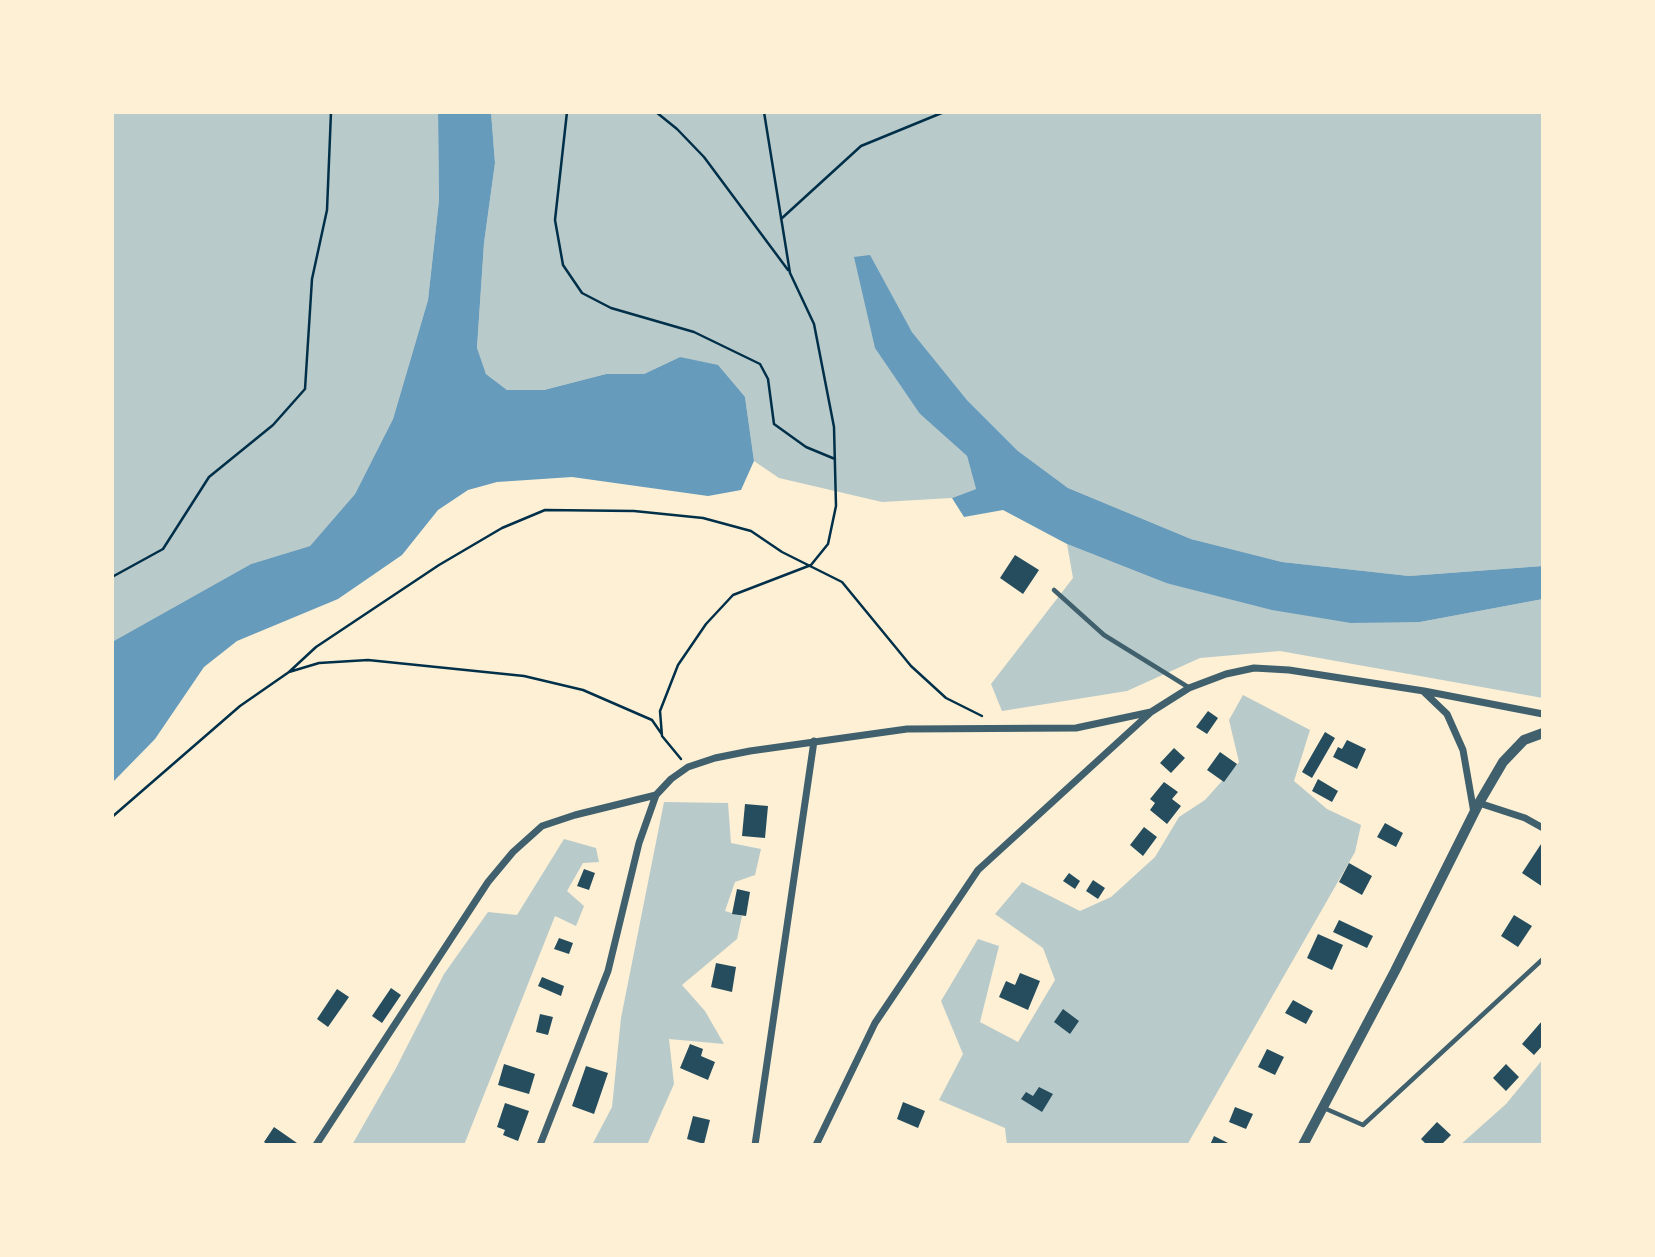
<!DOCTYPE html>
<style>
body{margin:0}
#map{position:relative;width:1655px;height:1257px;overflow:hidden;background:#fdf0d5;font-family:"Fira Sans",sans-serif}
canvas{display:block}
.frame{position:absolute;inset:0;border:114px solid #fdf0d5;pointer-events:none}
</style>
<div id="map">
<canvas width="1655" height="1257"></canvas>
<div class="frame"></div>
</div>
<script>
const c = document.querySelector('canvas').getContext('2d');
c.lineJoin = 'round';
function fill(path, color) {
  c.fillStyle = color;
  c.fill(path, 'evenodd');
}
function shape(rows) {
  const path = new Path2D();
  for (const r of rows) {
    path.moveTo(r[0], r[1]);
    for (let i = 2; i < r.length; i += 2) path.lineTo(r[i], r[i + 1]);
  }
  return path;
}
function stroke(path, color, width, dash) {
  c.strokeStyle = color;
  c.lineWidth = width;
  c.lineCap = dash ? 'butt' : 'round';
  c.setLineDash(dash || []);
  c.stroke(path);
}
const green = shape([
 [112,112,438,112,439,200,428,300,393,419,355,494,310,546,251,564,112,642],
 [491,112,1543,112,1543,566,1409,576,1282,562,1191,539,1068,488,1018,451,967,400,912,332,869,255,920,414,967,456,976,489,952,498,882,502,779,478,754,461,745,397,680,357,644,374,606,374,544,390,507,390,486,374,477,349,484,243,495,163],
 [1067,544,1166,583,1420,622,1543,599,1543,698,1280,651,1200,658,1127,691,1002,711,991,684,1073,578],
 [1243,695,1310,730,1294,781,1327,809,1361,825,1355,852,1187,1145,1007,1145,1005,1128,939,1100,963,1054,941,1001,978,939,999,946,980,1022,1018,1042,1055,980,1043,948,995,914,1022,882,1080,911,1111,897,1155,857,1179,817,1205,800,1239,762,1229,720],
 [664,802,728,803,731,843,761,849,755,875,735,882,725,911,742,916,737,939,682,985,705,1011,724,1044,669,1039,674,1084,647,1145,592,1145,612,1107,621,1018],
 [564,839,596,848,599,862,583,863,567,891,584,906,576,926,555,916,464,1145,352,1145,396,1068,444,974,488,912,517,915],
 [1543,1059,1543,1145,1460,1145,1506,1104]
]);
const water = shape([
 [438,112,491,112,495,163,484,243,477,348,486,374,507,390,544,390,606,374,644,374,680,357,718,365,745,397,754,461,741,490,708,496,572,477,497,482,468,490,438,510,402,555,338,599,237,641,204,667,155,739,112,783,112,642,251,564,310,546,355,494,393,419,428,300,439,200],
 [870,255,912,332,967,400,1018,451,1068,488,1191,539,1282,562,1409,576,1543,566,1543,599,1420,622,1351,623,1272,610,1166,583,1067,544,1003,510,964,517,952,498,976,489,967,456,920,414,875,348,854,257]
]);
const building = shape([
 [1015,555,1039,570,1023,594,1000,578],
 [1208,711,1218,718,1207,734,1196,727],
 [1325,732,1335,738,1312,778,1302,772],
 [1347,740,1366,749,1357,769,1333,757,1338,747,1342,749],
 [1174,748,1185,758,1171,773,1160,763],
 [1220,752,1237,764,1224,782,1207,770],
 [1318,779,1338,791,1332,802,1312,791],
 [1164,782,1178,792,1172,799,1181,806,1167,824,1150,810,1155,803,1150,799],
 [745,804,768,806,765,838,742,836],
 [1385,823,1403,833,1396,847,1377,837],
 [1144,827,1157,837,1143,856,1130,845],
 [1543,841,1543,887,1522,873],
 [1349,863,1372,876,1362,895,1339,882],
 [584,869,595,873,589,890,577,886],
 [1069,873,1080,881,1075,889,1063,881],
 [1093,880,1105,888,1098,899,1086,891],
 [737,889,750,892,746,916,732,914],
 [1514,915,1532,926,1518,947,1501,936],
 [1339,920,1373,936,1367,948,1333,932],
 [1318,934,1343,945,1332,970,1307,958],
 [559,938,573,943,569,954,554,949],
 [716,963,736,967,732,992,711,987],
 [1020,973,1040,981,1028,1010,999,997,1006,981,1015,985],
 [542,977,564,986,561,996,538,986],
 [391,988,401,995,382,1023,372,1016],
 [337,989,349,997,328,1027,317,1019],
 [1293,1000,1313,1011,1306,1024,1285,1013],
 [1063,1009,1079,1021,1070,1034,1054,1022],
 [540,1014,553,1017,548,1035,536,1032],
 [1542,1021,1543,1045,1534,1055,1522,1044],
 [690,1044,703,1049,701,1056,715,1062,708,1080,680,1068],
 [1267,1049,1284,1057,1275,1075,1258,1067],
 [504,1064,535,1074,529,1094,498,1085],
 [1506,1064,1519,1077,1506,1091,1493,1078],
 [586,1066,608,1073,594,1114,572,1106],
 [1039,1087,1053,1094,1042,1112,1021,1099,1026,1092,1033,1096],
 [903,1102,925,1111,918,1128,897,1119],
 [505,1103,529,1111,518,1141,503,1135,505,1130,497,1127],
 [1235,1107,1253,1114,1246,1129,1229,1122],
 [693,1116,710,1120,704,1144,687,1139],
 [1437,1122,1451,1135,1441,1145,1427,1145,1421,1139],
 [274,1127,297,1143,295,1145,268,1145,264,1142],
 [1214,1136,1232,1145,1210,1145]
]);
const path = shape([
 [567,112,555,220,563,265,582,293,611,308,694,332,760,364,768,379,774,424,806,447,835,459],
 [656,112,677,129,704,157,788,270],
 [781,219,861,146,944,112],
 [112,577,163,549,209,477,273,425,305,389,312,279,327,210,331,112],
 [289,672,316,647,439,565,502,528,545,510,634,511,703,518,751,531,782,552,842,582,911,666,946,698,982,716],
 [681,759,662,736,660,711,678,665,706,624,733,595,811,565,828,544,836,506,834,427,814,324,790,273,764,112],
 [112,817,240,706,289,672,319,663,368,660,524,676,583,690,652,720,661,733]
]);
const service = shape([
 [1054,590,1104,635,1188,687],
 [1324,1108,1363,1125,1543,959]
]);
const minor = shape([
 [1424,692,1447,714,1463,750,1474,813],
 [1479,803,1525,818,1543,828],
 [316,1145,488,882,513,852,542,826,575,815,656,795],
 [540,1145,608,971,639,843,656,795,671,779,688,767,715,758,750,751,907,729,1076,728,1151,712,1189,688,1226,674,1254,668,1289,670,1424,691,1543,714],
 [755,1145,814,741],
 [816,1145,875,1023,978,870,1150,713]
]);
const tertiary = shape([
 [1303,1145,1395,971,1479,803,1503,762,1524,740,1543,733]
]);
fill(green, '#b9caca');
fill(water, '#669bbc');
fill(building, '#264d5e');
stroke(path, '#003049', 2.5);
stroke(service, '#3f606c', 4.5);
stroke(minor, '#3f606c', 7);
stroke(tertiary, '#3f606c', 10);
</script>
